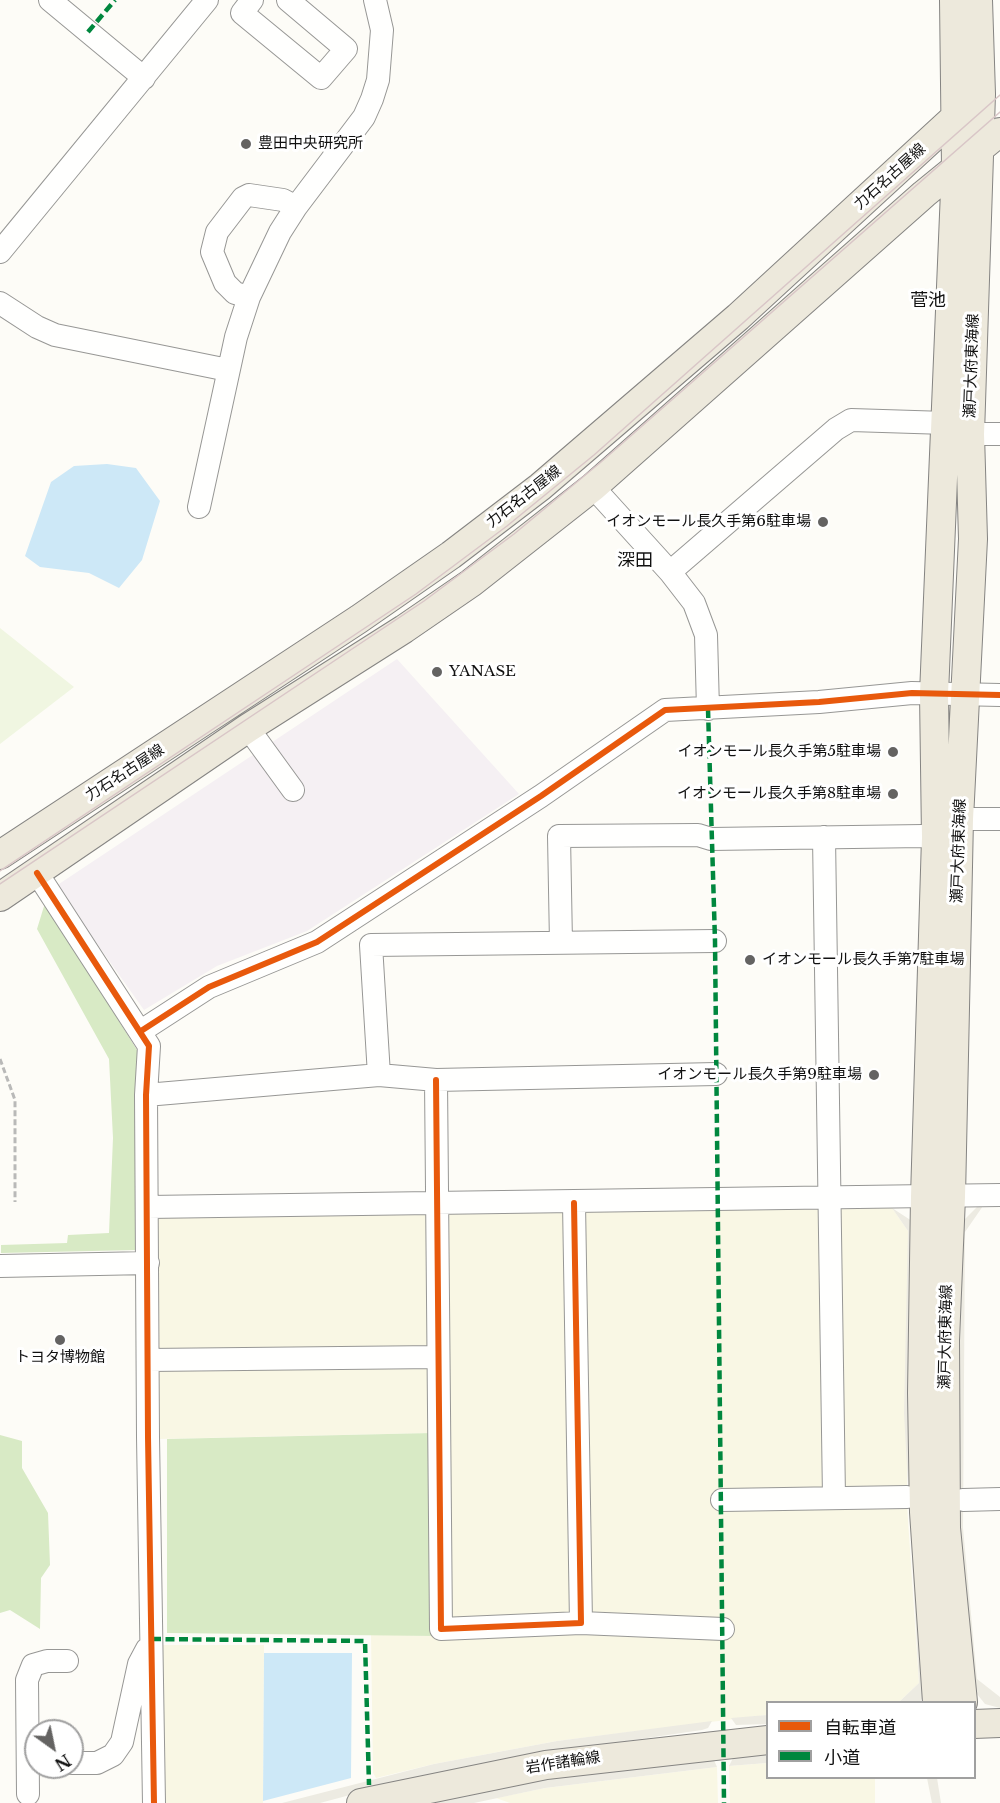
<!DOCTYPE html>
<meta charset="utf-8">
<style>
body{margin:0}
#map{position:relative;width:1000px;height:1803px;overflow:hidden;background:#fdfcf7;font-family:"Libre Baskerville","Noto Sans JP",serif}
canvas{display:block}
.legend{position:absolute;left:766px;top:1701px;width:210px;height:78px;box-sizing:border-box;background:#fff;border:2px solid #a0a0a0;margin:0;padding:8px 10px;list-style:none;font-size:18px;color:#111}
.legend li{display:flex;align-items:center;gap:12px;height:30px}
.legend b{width:30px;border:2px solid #a0a0a0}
.north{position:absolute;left:24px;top:1719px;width:60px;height:60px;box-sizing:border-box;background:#fff;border:2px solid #a0a0a0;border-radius:50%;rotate:147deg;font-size:16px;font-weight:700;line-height:24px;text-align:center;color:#111}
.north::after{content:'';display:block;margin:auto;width:21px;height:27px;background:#646362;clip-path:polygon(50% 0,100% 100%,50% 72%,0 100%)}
</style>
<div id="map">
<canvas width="1000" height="1803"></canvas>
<ul class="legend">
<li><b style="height:8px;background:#e8590c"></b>自転車道</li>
<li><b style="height:8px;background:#00873e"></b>小道</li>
</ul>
<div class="north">N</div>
</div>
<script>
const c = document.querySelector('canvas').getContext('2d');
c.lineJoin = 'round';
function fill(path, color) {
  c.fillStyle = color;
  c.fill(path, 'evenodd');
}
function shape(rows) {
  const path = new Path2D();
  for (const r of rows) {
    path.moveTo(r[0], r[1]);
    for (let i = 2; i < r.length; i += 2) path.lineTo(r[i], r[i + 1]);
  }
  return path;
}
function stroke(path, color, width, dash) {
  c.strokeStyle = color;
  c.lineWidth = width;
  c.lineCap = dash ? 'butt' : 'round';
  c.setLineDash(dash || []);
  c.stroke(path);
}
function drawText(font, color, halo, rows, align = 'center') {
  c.font = font + ' "Libre Baskerville","Noto Sans JP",serif';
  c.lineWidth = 6;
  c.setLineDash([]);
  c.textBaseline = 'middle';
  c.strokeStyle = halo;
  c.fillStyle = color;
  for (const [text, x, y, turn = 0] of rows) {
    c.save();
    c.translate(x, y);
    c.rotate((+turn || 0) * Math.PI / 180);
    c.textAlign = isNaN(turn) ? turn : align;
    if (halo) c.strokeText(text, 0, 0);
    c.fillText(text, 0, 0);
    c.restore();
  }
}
const industrial = shape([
 [397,659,519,794,307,931,217,966,144,1010,56,886]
]);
const farmland = shape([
 [890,1205,908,1231,907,1505,919,1683,899,1702,768,1702,767,1715,557,1741,434,1764,376,1778,373,1773,371,1634,435,1636,432,1433,158,1439,156,1220,165,1215,585,1208,705,1207,710,1211,725,1211,728,1207,839,1209],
 [161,1645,264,1645,263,1803,162,1803],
 [767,1763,768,1778,875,1778,875,1803,730,1803,729,1766],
 [717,1767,718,1803,510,1803,496,1798,545,1788]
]);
const forest = shape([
 [45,903,137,1050,137,1250,1,1253,1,1245,67,1243,68,1235,109,1233,113,1138,109,1059,37,929],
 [432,1433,435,1636,167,1633,167,1439],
 [0,1435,22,1441,22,1468,48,1513,50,1565,41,1578,40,1629,10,1610,0,1613]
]);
const pitch = shape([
 [0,628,74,687,0,744]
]);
const plaza = shape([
 [978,1206,983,1206,965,1232,963,1528,977,1679,1000,1697,1000,1708,985,1704,973,1689,956,1525,960,1224],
 [892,1208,912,1221,923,1697,920,1702,899,1702,919,1683,904,1413,908,1231],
 [767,1715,767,1724,736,1725,731,1718],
 [712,1721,708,1728,702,1730,558,1751,380,1787,320,1803,282,1803,434,1764,557,1741],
 [767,1753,767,1763,729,1766,733,1758],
 [713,1758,717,1767,545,1788,474,1803,419,1803,572,1773],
 [927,1778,937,1778,941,1803,932,1803]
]);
const water = shape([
 [107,464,136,468,160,501,142,560,119,588,89,573,40,567,25,556,51,482,74,466],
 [264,1653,352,1653,351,1778,263,1801]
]);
const path = shape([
 [0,1059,15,1100,15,1202]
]);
const minor = shape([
 [50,0,144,78],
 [252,0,242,13,321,78,346,49,288,0],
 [0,252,207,0],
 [249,297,235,293,225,283,212,252,217,232,243,198,249,195,283,200,296,207],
 [0,303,37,327,55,335,228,370],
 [970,434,1000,434],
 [593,487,670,572],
 [199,507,236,337,249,297,280,232,296,207,364,117,372,99,378,80,382,30,375,0],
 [708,709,706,635,694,603,670,572,836,429,851,420,946,423],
 [248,728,293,790],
 [959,819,1000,819],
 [824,837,834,1497],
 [37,873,149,1046,146,1095,148,1437,154,1803],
 [715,941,371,945,379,1075,436,1080,716,1074],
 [561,943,559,836,698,835,711,839,923,836,936,838],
 [141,1031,209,987,317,942,541,796,665,710,819,702,912,693,1000,695],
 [436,1080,441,1629,581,1623,574,1203],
 [146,1095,379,1075],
 [148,1207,1000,1195],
 [0,1266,148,1263],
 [148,1360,437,1357],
 [722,1500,907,1497],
 [963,1500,1000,1499],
 [581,1623,723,1629],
 [72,1763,97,1763,113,1755,122,1742,139,1664,147,1649],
 [28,1794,27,1680,33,1665,47,1661,67,1661]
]);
const major = shape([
 [0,855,359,619,451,555,540,487,738,317,964,109],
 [0,897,248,728,404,629,471,583,593,487,924,194,1000,132],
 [937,1702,924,1512,922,1393,925,1197,936,838,934,694,956,167,954,0],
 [963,1702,946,1528,945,1340,951,1197,959,819,973,539,970,434,981,94,978,0],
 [974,1724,1000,1723],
 [361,1803,546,1765,768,1740]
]);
const tram = shape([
 [0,871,416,594,507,526,594,455,1000,95],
 [0,884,424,601,514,534,601,462,1000,112]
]);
const quiet = shape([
 [88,32,115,0],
 [708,709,715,941,724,1803],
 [152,1639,365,1641,369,1785]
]);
const cycleway = shape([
 [37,873,149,1046,146,1095,148,1437,154,1803],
 [141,1031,209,987,317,942,541,796,665,710,819,702,912,693,1000,695],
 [436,1080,441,1629,581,1623,574,1203]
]);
const markers = [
 [246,144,6,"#646362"],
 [823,522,6,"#646362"],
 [437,672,6,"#646362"],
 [893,752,6,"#646362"],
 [893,794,6,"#646362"],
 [750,960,6,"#646362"],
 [874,1075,6,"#646362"],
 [60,1340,6,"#646362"]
];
const poiNames = [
 ["豊田中央研究所",258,144,"left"],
 ["イオンモール長久手第6駐車場",811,522],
 ["YANASE",449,672,"left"],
 ["イオンモール長久手第5駐車場",881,752],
 ["イオンモール長久手第8駐車場",881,794],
 ["イオンモール長久手第7駐車場",762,960,"left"],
 ["イオンモール長久手第9駐車場",862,1075],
 ["トヨタ博物館",60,1358,"center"]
];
const streetNames = [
 ["力石名古屋線",890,177,-42],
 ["瀬戸大府東海線",972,366,-88],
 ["力石名古屋線",524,497,-38],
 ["力石名古屋線",125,773,-33],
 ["瀬戸大府東海線",959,851,-88],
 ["瀬戸大府東海線",946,1337,-89],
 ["岩作諸輪線",563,1763,-9]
];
const quarterNames = [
 ["菅池",928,301],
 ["深田",635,561]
];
fill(industrial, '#f5f0f3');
fill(farmland, '#f9f7e4');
fill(forest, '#d8eac5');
fill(pitch, '#f0f6e1');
fill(plaza, '#edebe2');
fill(water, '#cde8f7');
stroke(minor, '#979795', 24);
stroke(major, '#858482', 30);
stroke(path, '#b9b9b8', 3, [6, 3]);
stroke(minor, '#fffffe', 22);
stroke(major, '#ede9dc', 28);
stroke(tram, '#d9c6c7', 1.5);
stroke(quiet, '#00873e', 4.5, [9, 4.5]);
stroke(cycleway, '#e8590c', 6);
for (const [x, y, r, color] of markers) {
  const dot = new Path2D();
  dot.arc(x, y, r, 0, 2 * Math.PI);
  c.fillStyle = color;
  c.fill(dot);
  stroke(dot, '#fff', 2);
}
drawText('15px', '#111', '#fff', poiNames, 'right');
drawText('15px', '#111', '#fff', streetNames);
drawText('18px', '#111', '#fff', quarterNames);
</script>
